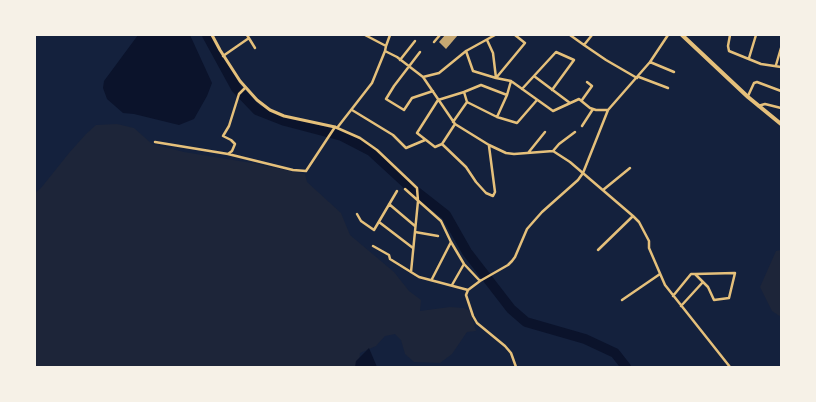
<!DOCTYPE html>
<style>
body{margin:0}
#map{position:relative;width:816px;height:402px;overflow:hidden;background:#14213d;font-family:"Alegreya Sans",sans-serif}
canvas{display:block}
.frame{position:absolute;inset:0;border:36px solid #f6f1e7;pointer-events:none}
</style>
<div id="map">
<canvas width="816" height="402"></canvas>
<div class="frame"></div>
</div>
<script>
const c = document.querySelector('canvas').getContext('2d');
c.lineJoin = 'round';
function fill(path, color) {
  c.fillStyle = color;
  c.fill(path, 'evenodd');
}
function shape(rows) {
  const path = new Path2D();
  for (const r of rows) {
    path.moveTo(r[0], r[1]);
    for (let i = 2; i < r.length; i += 2) path.lineTo(r[i], r[i + 1]);
  }
  return path;
}
function stroke(path, color, width, dash) {
  c.strokeStyle = color;
  c.lineWidth = width;
  c.lineCap = dash ? 'butt' : 'round';
  c.setLineDash(dash || []);
  c.stroke(path);
}
const green = shape([
 [117,124,134,128,152,144,184,152,252,163,305,174,307,182,341,213,350,235,394,272,409,291,421,300,420,311,450,307,464,308,470,311,476,331,467,332,452,354,440,363,414,362,405,354,401,340,395,334,385,336,376,346,360,353,359,367,35,367,35,193,41,188,69,153,86,134,96,125],
 [781,250,781,317,772,311,760,287,776,251]
]);
const water = shape([
 [138,35,190,35,212,83,207,96,194,119,179,125,134,114,123,113,107,99,103,88,104,81],
 [369,348,377,367,355,367,356,361]
]);
const river = shape([
 [207,35,236,88,257,110,285,121,342,136,371,151,409,186,446,215,467,252,511,309,526,322,585,339,615,353,626,367]
]);
const building = shape([
 [445,35,458,35,446,49,439,42]
]);
const minor = shape([
 [247,35,255,48],
 [365,35,386,46],
 [570,35,584,45,592,35],
 [730,35,728,46,729,51,761,64,781,67],
 [487,40,493,53,496,78,511,81,553,111,579,99,590,108,596,110,608,110],
 [434,42,440,35],
 [584,45,606,60,637,78],
 [385,51,397,57,423,77,455,124,489,145,506,153,514,154,553,151,570,162,633,216,639,222,649,241,649,248,665,285,730,367],
 [466,51,473,71,496,78,525,43,515,35],
 [420,52,394,86,386,99,404,110,412,98,433,91],
 [223,56,249,38],
 [749,58,756,35],
 [400,60,415,41],
 [650,62,674,72],
 [776,65,781,48],
 [534,76,570,103],
 [423,77,439,73,466,51,495,35],
 [639,77,668,88],
 [522,89,556,52,574,60,552,90],
 [464,92,481,85,507,95],
 [748,96,754,83,757,82,781,91],
 [582,100,592,86,587,82],
 [758,106,765,104,781,108],
 [352,110,393,135,406,148,425,140],
 [497,117,507,95,511,81],
 [453,122,467,102],
 [582,126,593,109],
 [337,128,372,83,385,51,386,46,390,35],
 [155,142,228,154,293,170,306,171,335,127,360,138,377,150,417,188,418,201,411,272],
 [442,144,455,124],
 [489,146,495,192,493,196,486,193,476,182,466,167,442,144,435,147,417,133,438,100,464,92,467,102,497,117,517,123,537,100],
 [553,151,559,144,575,132],
 [528,153,545,132],
 [228,154,232,151,235,144,231,140,223,136,229,126,239,94,245,88],
 [405,189,441,221,451,242,464,264,480,281],
 [603,190,630,168],
 [389,204,415,226],
 [357,214,361,221,374,230,397,191],
 [379,222,413,248],
 [415,232,438,236],
 [373,246,389,255,390,259,419,277,468,290],
 [598,250,633,216],
 [432,279,451,242],
 [452,285,464,264],
 [673,296,691,274,695,274,735,273,729,298,714,300,708,287,695,274],
 [622,300,660,274],
 [681,306,703,282],
 [516,367,511,353,505,346,477,323,473,316,466,295,468,290,480,281,508,265,512,261,515,257,527,229,534,221,542,212,578,180,583,173,608,110,650,62,668,35]
]);
const tertiary = shape([
 [212,35,220,50,240,81,257,100,270,110,284,116,335,127]
]);
const primary = shape([
 [682,35,748,97,781,124]
]);
fill(green, '#1d2539');
fill(water, '#0b132b');
stroke(river, '#0b132b', 10);
fill(building, '#c6a872');
stroke(minor, '#e5c07b', 2.5);
stroke(tertiary, '#e5c07b', 3);
stroke(primary, '#e5c07b', 4);
</script>
